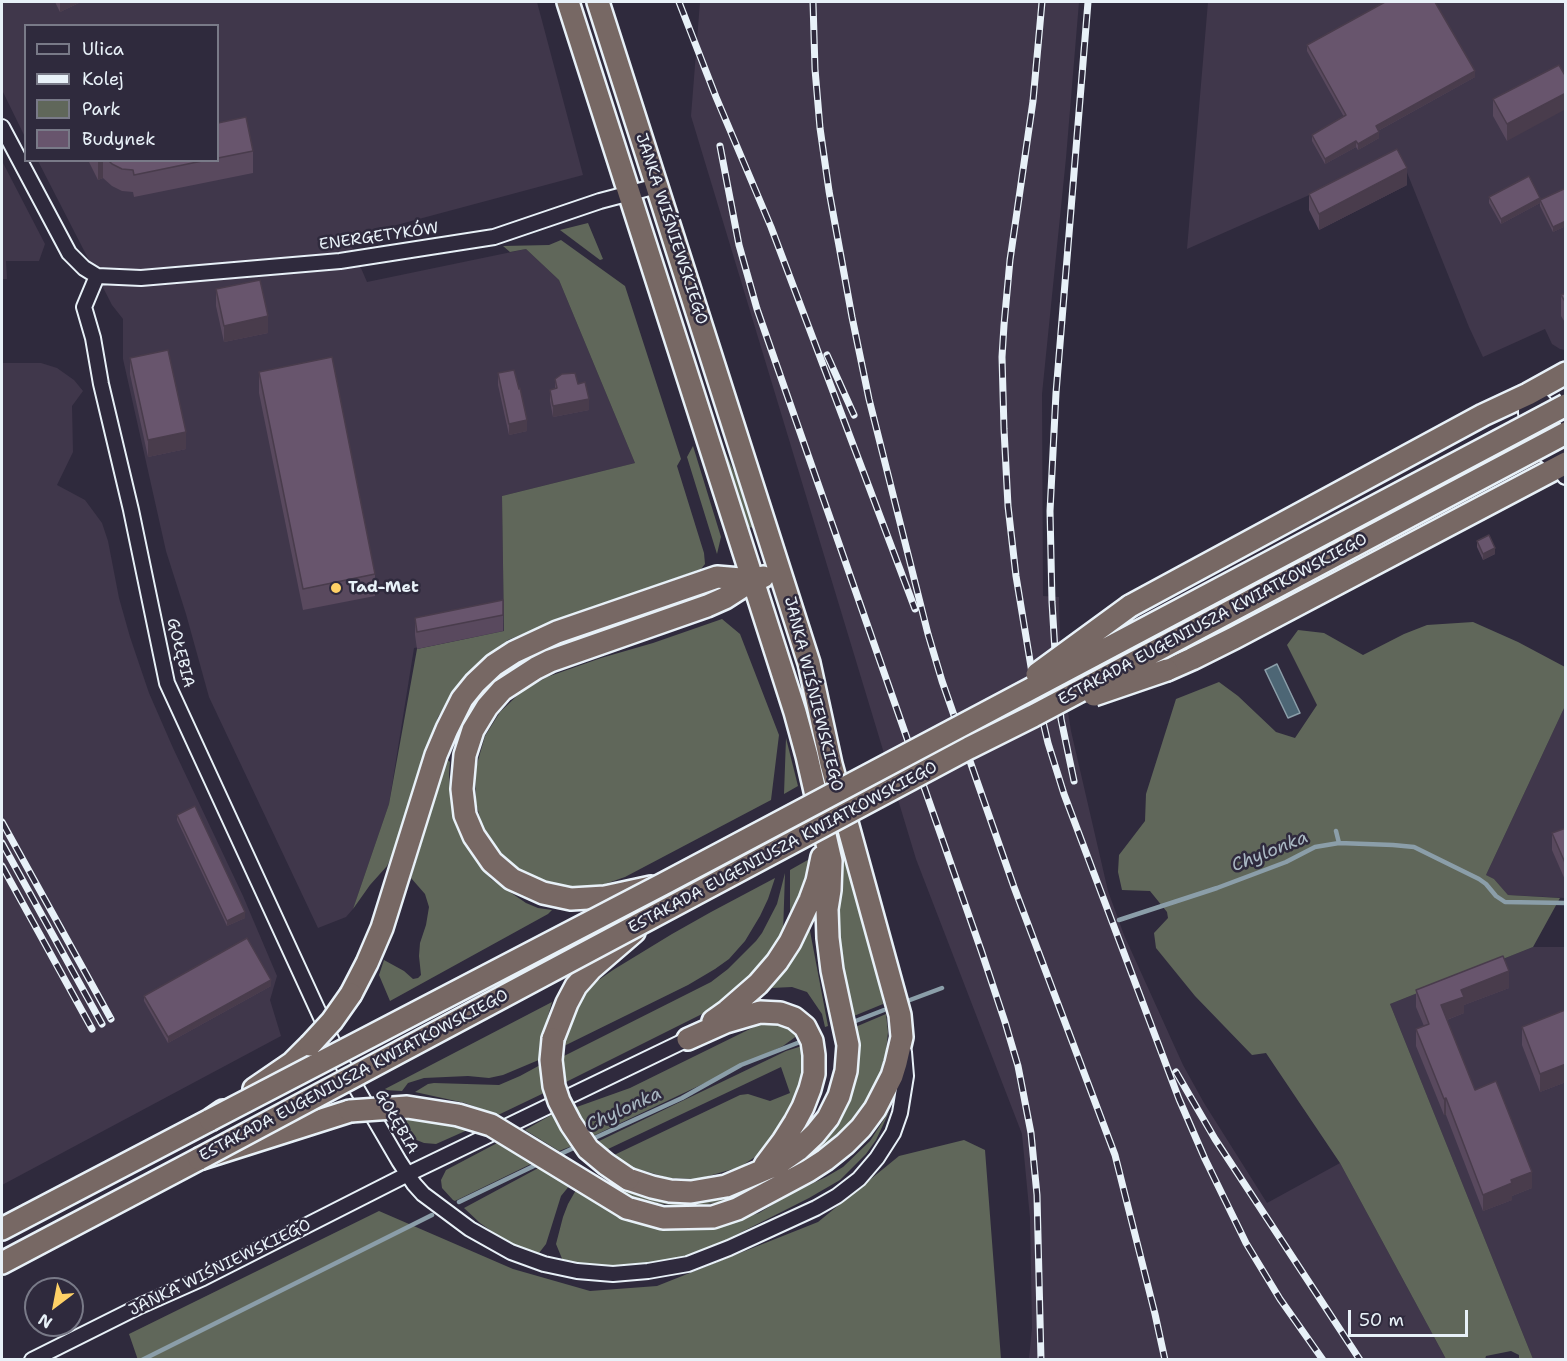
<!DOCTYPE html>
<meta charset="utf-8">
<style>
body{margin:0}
#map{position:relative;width:1567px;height:1361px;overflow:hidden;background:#2f2a3d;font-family:"Shantell Sans",sans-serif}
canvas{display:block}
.frame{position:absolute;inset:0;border:3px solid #e8f1f8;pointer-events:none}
.legend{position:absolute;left:24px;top:24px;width:195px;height:138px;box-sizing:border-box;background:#2f2a3d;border:2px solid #797a88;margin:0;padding:8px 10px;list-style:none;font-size:18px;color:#e8f1f8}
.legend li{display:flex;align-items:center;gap:12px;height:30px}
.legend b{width:30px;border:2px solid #797a88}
.north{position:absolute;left:24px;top:1277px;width:60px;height:60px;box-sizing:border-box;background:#2f2a3d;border:2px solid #797a88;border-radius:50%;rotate:212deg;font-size:16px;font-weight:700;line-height:24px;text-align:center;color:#e8f1f8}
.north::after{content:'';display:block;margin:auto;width:21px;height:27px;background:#ffd166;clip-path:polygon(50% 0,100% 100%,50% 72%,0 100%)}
.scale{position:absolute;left:1348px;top:1310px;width:120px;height:27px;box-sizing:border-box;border:3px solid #e8f1f8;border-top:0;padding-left:8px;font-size:18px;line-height:21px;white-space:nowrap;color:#e8f1f8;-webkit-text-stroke:4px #2f2a3d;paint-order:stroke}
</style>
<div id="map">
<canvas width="1567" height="1361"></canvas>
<div class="frame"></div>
<ul class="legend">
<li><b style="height:8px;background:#2f2a3d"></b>Ulica</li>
<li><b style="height:8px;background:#e8f1f8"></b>Kolej</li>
<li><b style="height:16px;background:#60675a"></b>Park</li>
<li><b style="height:16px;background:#68556d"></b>Budynek</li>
</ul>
<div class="north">N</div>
<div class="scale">50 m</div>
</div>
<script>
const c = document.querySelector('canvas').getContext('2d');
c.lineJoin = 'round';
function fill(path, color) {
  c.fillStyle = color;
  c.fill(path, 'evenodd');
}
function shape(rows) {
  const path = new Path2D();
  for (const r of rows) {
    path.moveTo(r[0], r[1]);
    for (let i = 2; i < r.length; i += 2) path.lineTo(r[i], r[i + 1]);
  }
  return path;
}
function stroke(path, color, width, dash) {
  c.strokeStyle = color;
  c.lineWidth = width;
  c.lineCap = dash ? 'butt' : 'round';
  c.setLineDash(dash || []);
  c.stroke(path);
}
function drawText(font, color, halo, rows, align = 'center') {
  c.font = font + ' "Shantell Sans",sans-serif';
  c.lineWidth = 5;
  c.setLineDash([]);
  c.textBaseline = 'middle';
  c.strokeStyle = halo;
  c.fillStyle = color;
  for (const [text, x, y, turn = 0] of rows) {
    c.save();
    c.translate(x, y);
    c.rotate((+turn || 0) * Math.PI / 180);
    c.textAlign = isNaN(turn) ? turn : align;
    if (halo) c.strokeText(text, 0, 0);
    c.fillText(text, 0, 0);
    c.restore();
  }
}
const built = shape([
 [2,2,537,2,583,175,348,238,367,282,526,249,559,280,635,463,502,496,504,632,414,648,389,804,353,909,346,917,318,928,209,697,186,614,166,551,123,359,123,319,112,305,38,161,218,160,218,26,26,26,25,137,2,90],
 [700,2,1079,2,1066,158,1042,394,1043,596,1059,597,1060,642,1064,686,1071,731,1108,891,1124,935,1183,1065,1204,1103,1267,1203,1340,1163,1446,1359,1029,1359,1032,1328,1030,1218,1022,1134,916,859,691,116],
 [1208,2,1565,2,1565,350,1560,349,1552,344,1545,329,1483,357,1469,327,1400,155,1187,249],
 [2,161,45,244,39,261,6,261,7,279,2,279],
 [2,363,41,363,57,368,74,380,83,391,72,406,73,452,57,485,85,500,102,523,108,541,119,598,130,637,149,693,173,748,243,896,277,976,270,1000,281,1036,2,1185],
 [1565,706,1565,898,1508,895,1494,879,1486,875],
 [1533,947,1565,947,1565,1359,1533,1359,1390,1004]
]);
const green = shape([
 [588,223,603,259,600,260,560,230],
 [561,240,625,286,681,459,677,466,704,553,705,564,701,569,548,624,508,640,479,664,455,691,438,717,395,849,387,866,370,885,353,909,389,804,417,649,504,631,502,496,635,463,559,280,526,249,510,252,503,246,549,245],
 [715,428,756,522,753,528,745,526],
 [693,446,721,537,717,554,687,457],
 [722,619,740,634,779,735,771,800,625,877,602,885,583,889,569,888,534,878,520,871,496,850,484,832,476,803,475,771,485,736,500,712,521,692,547,677,601,658,653,643],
 [1473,622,1518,642,1565,667,1565,706,1486,875,1494,879,1508,895,1560,898,1533,947,1390,1004,1533,1359,1519,1359,1519,1355,1511,1351,1486,1356,1485,1359,1446,1359,1340,1163,1266,1053,1252,1055,1195,996,1156,948,1154,933,1168,918,1167,912,1150,891,1122,890,1118,872,1119,855,1145,821,1146,794,1176,699,1219,682,1238,696,1276,732,1295,738,1317,705,1287,645,1298,630,1324,633,1363,655,1404,634,1427,625],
 [786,738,798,786,784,794],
 [447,759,450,762,449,774,451,801,466,845,479,864,491,879,526,903,538,908,552,910,548,914,390,1001,379,975,384,960,404,971,413,979,418,978,421,975,419,956,420,943,426,925,429,907,425,894,411,878],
 [841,842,875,961,880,979,883,1004,849,1018,840,979,834,846],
 [813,857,813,877,790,931,790,870],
 [785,873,783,934,769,956,747,980,722,1001,704,1013,566,1082,564,1064,564,1056,711,982,728,969,756,941,762,933,777,904],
 [775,878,768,899,760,916,745,941,729,959,715,969,688,985,564,1046,573,1009,587,988,613,970,672,934,711,912],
 [808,930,810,931,828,1026,825,1027,822,1014,807,992,792,987,771,988,769,985,785,968,801,944],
 [552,1002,541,1041,541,1059,503,1075,489,1078,468,1076,424,1078,408,1083,402,1091,383,1090],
 [886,1014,888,1032,886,1052,877,1083,862,1113,822,1152,746,1194,720,1202,702,1205,686,1207,657,1203,630,1196,609,1186,607,1182,612,1182,645,1196,672,1201,810,1151,853,1028],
 [772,1021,795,1029,798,1035,783,1046,593,1136,581,1121,574,1108,630,1088,758,1025],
 [802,1046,806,1055,807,1067,797,1107,764,1151,740,1167,705,1177,695,1179,669,1178,631,1167,612,1156,740,1095,748,1094,770,1101,790,1093,781,1067,606,1150,597,1142,786,1051],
 [542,1064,546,1092,498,1115,465,1103,415,1092,428,1084,434,1083,499,1085,520,1076],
 [890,1110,876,1140,866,1154,840,1180,809,1198,718,1244,689,1255,655,1264,612,1269,563,1261,556,1244,563,1217,568,1204,576,1190,609,1209,663,1227,683,1229,730,1222,759,1213,790,1194,826,1177,843,1167,870,1141],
 [396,1114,472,1128,436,1144,424,1143,409,1137,397,1126,392,1118],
 [553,1114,572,1146,559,1151,525,1130],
 [964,1140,985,1150,1001,1359,138,1360,129,1334,379,1211,513,1269,590,1291,657,1286,818,1222,899,1156],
 [501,1141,535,1162,455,1201,453,1200,442,1188,441,1180,446,1170],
 [542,1166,570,1185,561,1196,546,1244,539,1253,521,1248,500,1237,480,1223,464,1208]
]);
const water = shape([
 [1277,664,1300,713,1288,718,1265,670,1277,664]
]);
const stream = shape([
 [1336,831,1339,843],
 [1119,920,1217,888,1286,862,1315,847,1339,843,1393,845,1414,847,1479,879,1486,884,1496,896,1505,902,1566,903],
 [910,1000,942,988],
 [853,1022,884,1010],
 [588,1141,682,1098,741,1065,800,1042],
 [556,1156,578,1146],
 [459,1202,540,1163],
 [142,1360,432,1215]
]);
const minor = shape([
 [2,127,69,253,84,268,97,276,141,278,340,261,494,237,600,201,657,186],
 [97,276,84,307,93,338,101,384,131,510,167,683,343,1065,399,1161,414,1184,423,1194,470,1229,511,1252,544,1264,577,1271,613,1274,648,1271,688,1264,729,1248,816,1208,837,1196,859,1179,877,1158,893,1133,900,1113,906,1076,904,1052],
 [32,1360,140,1306,203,1278,408,1174,688,1039]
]);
const secondary = shape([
 [1528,394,1528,413,1534,434,1543,450,1561,465,1566,475],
 [1528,394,1538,399,1558,422,1564,442,1564,452,1561,465]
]);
const trunk = shape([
 [568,2,795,712,807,756,831,861,830,890,827,909,828,938,832,970,848,1045,846,1071,839,1096,828,1118,815,1134,798,1150,778,1164,726,1186,691,1192,670,1191,652,1187,628,1179],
 [598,2,809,663,831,764,900,1015,902,1037,896,1063,892,1076,875,1109,861,1128,845,1144,825,1160,808,1171,737,1209,713,1217,663,1218,627,1208],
 [1130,606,1483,415,1528,394,1566,373],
 [1167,670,1192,659,1234,638,1566,463],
 [651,887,605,897,571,899,543,893,512,879,492,862,474,836,465,815,462,789,465,755,473,730,487,707,502,690,536,668,550,661,707,606,725,598,753,580,763,577],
 [351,994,367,963,382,928,436,755,447,729,462,699,475,683,494,665,514,652,557,632,717,577,753,580],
 [713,1021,727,1011,758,984,777,962,790,942,810,900,817,881,822,857],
 [553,1039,567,1003,576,986,591,969,634,932],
 [688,1039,726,1022,760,1012,780,1013,794,1018,805,1027,812,1041,814,1055,814,1074,810,1089,803,1107,795,1122,783,1141,765,1165],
 [254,1089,292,1063,310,1045],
 [2,1229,210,1120,223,1111],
 [2,1263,199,1159,350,1111]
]);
const rail = shape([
 [679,2,716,97,771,227,915,609],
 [813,2,815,69,820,128,829,191,852,317,869,399,928,634,942,681,1014,887,1115,1155,1155,1314,1165,1360],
 [1042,2,1033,101,1010,260,1004,325,1002,357,1004,429,1008,506,1016,576,1033,679,1048,743,1064,794,1179,1099,1205,1159,1246,1243,1280,1299,1323,1360],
 [720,146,739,245,757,309,981,950,1005,1022,1018,1066,1031,1133,1037,1195,1041,1360],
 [827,355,854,415],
 [1074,781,1061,719,1056,668,1052,602,1050,511,1056,393,1088,2],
 [2,822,111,1019],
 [2,843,102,1024],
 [2,866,92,1029],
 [1176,1072,1215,1139,1360,1360]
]);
const trunkBridge = shape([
 [1037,674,1130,606],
 [1094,695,1167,670],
 [553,1039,551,1060,554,1086,559,1101,571,1124,588,1149,606,1164,628,1179],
 [310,1045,332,1021,351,994],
 [350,1111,407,1107,458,1115,491,1125,627,1208],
 [210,1120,663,884,1566,405],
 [199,1159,969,748,1033,716,1566,433]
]);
const wall = shape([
 [55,2,81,2,60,12],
 [1307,45,1475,77,1378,131,1379,138,1358,150,1356,147,1325,164,1312,141,1312,135,1344,117,1307,51],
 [1559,65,1507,141,1493,116,1493,99],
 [218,123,253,151,253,173,134,197,133,192,122,191,112,186,103,178,98,180,88,160,218,160],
 [1407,185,1319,230,1309,210,1309,194],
 [1566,188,1566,226,1553,232,1540,206,1540,200],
 [1489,197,1540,203,1501,224,1489,203],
 [216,289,268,333,224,342,216,306],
 [1566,293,1566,324,1561,316,1561,295],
 [130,358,186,449,148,457,130,374],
 [259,372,375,574,375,596,303,610,259,393],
 [498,373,527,431,509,435,498,385],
 [555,379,578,384,589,410,553,417,550,401,550,390,555,388],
 [1477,541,1495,554,1483,560,1477,547],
 [503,600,503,631,417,649,415,635,415,618],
 [177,815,245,918,227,926,177,820],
 [1566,828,1566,882,1552,850,1552,833],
 [271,986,168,1043,144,1001,144,996],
 [1509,988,1464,1005,1464,1013,1447,1020,1475,1090,1532,1188,1512,1196,1512,1200,1483,1211,1446,1115,1444,1115,1416,1046,1416,1029,1424,1026,1416,1007,1416,990],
 [1566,1012,1566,1082,1540,1092,1522,1045,1522,1027]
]);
const shadedWall = shape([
 [60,2,81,2,60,12],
 [1475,71,1475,77,1376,132,1376,126],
 [1566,93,1566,109,1507,141,1507,124],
 [1379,132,1379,138,1358,150,1358,144],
 [1356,141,1356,147,1325,164,1325,159],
 [98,160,103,160,103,178,98,180],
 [1407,168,1407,185,1319,230,1319,214],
 [1540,198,1540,203,1501,224,1501,219],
 [1566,221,1566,226,1553,232,1553,227],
 [268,316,268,333,224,342,224,326],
 [589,399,589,410,553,417,553,406],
 [527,420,527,431,509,435,509,424],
 [186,432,186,449,148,457,148,440],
 [1495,548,1495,554,1483,560,1483,554],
 [245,912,245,918,227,926,227,921],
 [1509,971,1509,988,1464,1005,1464,1013,1441,1022,1441,1005,1461,990],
 [271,980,271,986,168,1043,168,1037],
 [1566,1064,1566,1082,1540,1092,1540,1074],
 [1446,1098,1446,1115,1444,1115,1444,1099],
 [1532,1172,1532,1188,1512,1196,1512,1200,1483,1211,1483,1195,1511,1180]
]);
const building = shape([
 [1385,2,1435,2,1475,71,1376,126,1379,132,1358,144,1356,141,1325,159,1312,135,1346,115,1307,45,1385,2],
 [1559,65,1566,77,1566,93,1507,124,1493,99,1559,65],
 [246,117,253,151,218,158,218,123,246,117],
 [1397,149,1407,168,1319,214,1309,194,1397,149],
 [108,160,207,160,134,175,133,170,122,169,112,164,108,160],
 [1529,176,1540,198,1501,219,1489,197,1529,176],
 [1566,188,1566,221,1553,227,1540,200,1566,188],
 [260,280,268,316,224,326,216,289,260,280],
 [1566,293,1566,303,1561,295,1566,293],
 [168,350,186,432,148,440,130,358,168,350],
 [332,357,375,574,303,589,259,372,332,357],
 [514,370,519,389,520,388,527,420,509,424,498,373,514,370],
 [575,373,578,384,585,382,589,399,553,406,550,390,557,388,555,379,562,374,575,373],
 [1489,535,1495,548,1483,554,1477,541,1489,535],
 [503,600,503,615,417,632,415,618,503,600],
 [195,806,245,912,227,921,177,815,195,806],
 [1566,828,1566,865,1552,833,1566,828],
 [247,938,271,980,168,1037,144,996,247,938],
 [1503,956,1509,971,1461,990,1464,997,1441,1005,1475,1090,1496,1081,1532,1172,1511,1180,1512,1183,1483,1195,1446,1098,1444,1099,1416,1029,1429,1024,1416,990,1503,956],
 [1565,1010,1566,1012,1566,1064,1540,1074,1522,1027,1565,1010]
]);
const markers = [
 [336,588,6,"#ffd166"]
];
const streetNames = [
 ["JANKA WIŚNIEWSKIEGO",671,229,72],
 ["ENERGETYKÓW",379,237,-8],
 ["ESTAKADA EUGENIUSZA KWIATKOWSKIEGO",1213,620,-28],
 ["GOŁĘBIA",180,653,76],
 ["JANKA WIŚNIEWSKIEGO",813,694,76],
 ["ESTAKADA EUGENIUSZA KWIATKOWSKIEGO",783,848,-28],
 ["ESTAKADA EUGENIUSZA KWIATKOWSKIEGO",354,1076,-28],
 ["GOŁĘBIA",396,1122,60],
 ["JANKA WIŚNIEWSKIEGO",220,1268,-26]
];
const poiNames = [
 ["Tad-Met",348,588]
];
const waterNames = [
 ["Chylonka",1270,852,-22],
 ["Chylonka",624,1110,-25]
];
fill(built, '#40374b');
fill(green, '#60675a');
fill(water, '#4d6675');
stroke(water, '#8b9ea9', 1.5);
stroke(stream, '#8b9ea9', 4.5);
stroke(minor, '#e8f1f8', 18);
stroke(secondary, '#e8f1f8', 22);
stroke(trunk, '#e8f1f8', 26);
stroke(minor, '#2f2a3d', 14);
stroke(secondary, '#2f2a3d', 18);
stroke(trunk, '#776864', 21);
stroke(rail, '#e8f1f8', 7);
stroke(rail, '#2f2a3d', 4.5, [14]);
stroke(trunkBridge, '#e8f1f8', 26, []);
stroke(trunkBridge, '#776864', 21);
fill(wall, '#59495e');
fill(shadedWall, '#493c4c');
fill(building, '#68556d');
stroke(building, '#493c4c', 1.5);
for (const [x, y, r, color] of markers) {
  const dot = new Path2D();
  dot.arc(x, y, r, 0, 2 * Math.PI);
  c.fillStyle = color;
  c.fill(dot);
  stroke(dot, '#2f2a3d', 2);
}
drawText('16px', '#e8f1f8', '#2f2a3d', streetNames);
drawText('bold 16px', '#e8f1f8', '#2f2a3d', poiNames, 'left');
drawText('italic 18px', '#aab9c4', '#2f2a3d', waterNames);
</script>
